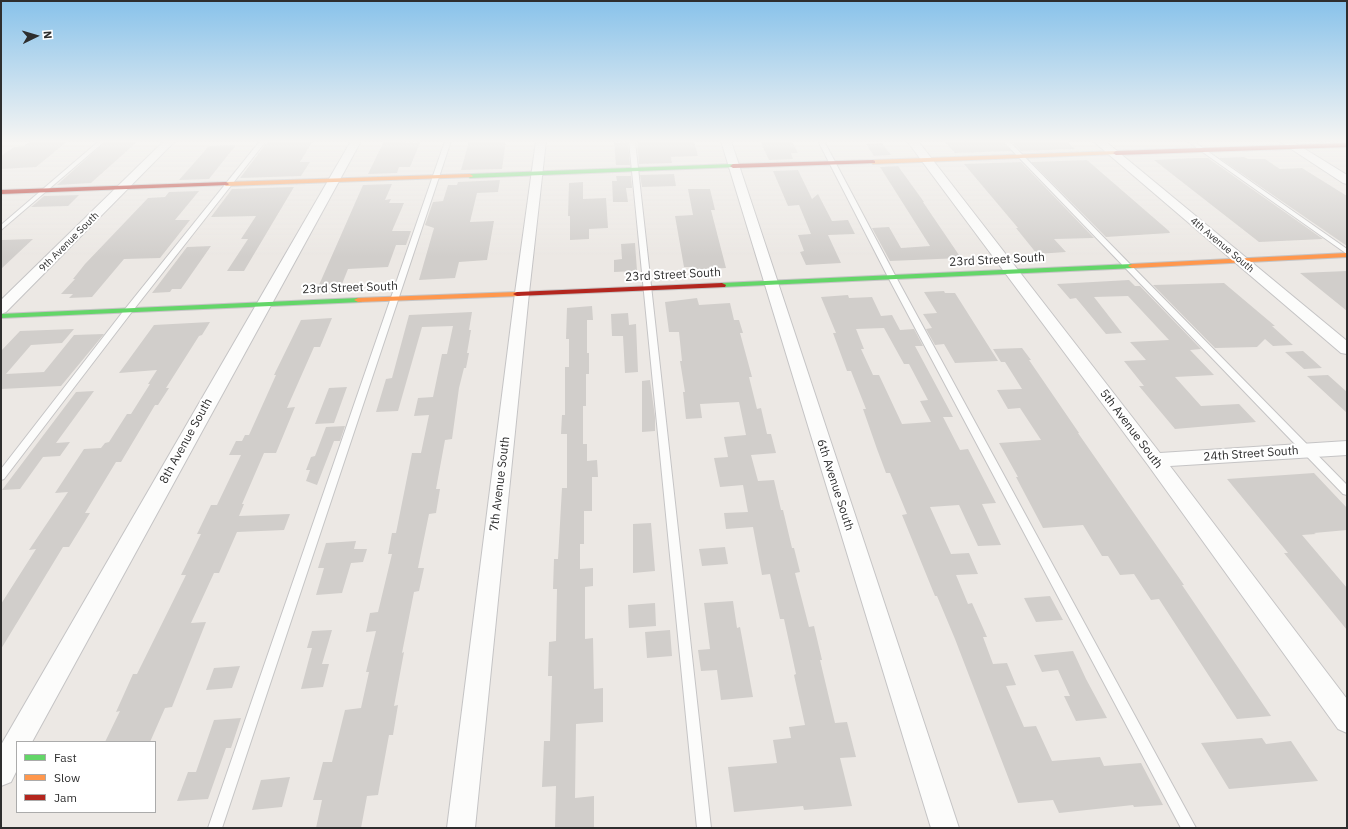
<!DOCTYPE html>
<style>
body{margin:0}
#map{position:relative;width:1348px;height:829px;overflow:hidden;background:#ece8e4;font-family:"IBM Plex Sans",sans-serif}
canvas{display:block}
.frame{position:absolute;inset:0;border:2px solid #2e2e2e;pointer-events:none}
.legend{position:absolute;left:16px;top:741px;width:140px;height:72px;box-sizing:border-box;background:#fff;border:1px solid #ababab;margin:0;padding:5px 7px;list-style:none;font-size:12px;color:#2e2e2e}
.legend li{display:flex;align-items:center;gap:8px;height:20px}
.legend b{width:20px;border:1px solid #ababab}
.north{position:absolute;left:16px;top:16px;width:40px;height:40px;-webkit-text-stroke:3px #fff;paint-order:stroke;rotate:85deg;font-size:11px;font-weight:700;line-height:16px;text-align:center;color:#2e2e2e}
.north::after{content:'';display:block;margin:auto;width:14px;height:18px;background:#2e2e2e;clip-path:polygon(50% 0,100% 100%,50% 72%,0 100%)}
</style>
<div id="map">
<canvas width="1348" height="829"></canvas>
<div class="frame"></div>
<ul class="legend">
<li><b style="height:5px;background:#63d668"></b>Fast</li>
<li><b style="height:5px;background:#ff974d"></b>Slow</li>
<li><b style="height:5px;background:#b3261e"></b>Jam</li>
</ul>
<div class="north">N</div>
</div>
<script>
const c = document.querySelector('canvas').getContext('2d');
c.lineJoin = 'round';
function fill(path, color) {
  c.fillStyle = color;
  c.fill(path, 'evenodd');
}
function shape(rows) {
  const path = new Path2D();
  for (const r of rows) {
    path.moveTo(r[0], r[1]);
    for (let i = 2; i < r.length; i += 2) path.lineTo(r[i], r[i + 1]);
  }
  return path;
}
function stroke(path, color, width, dash) {
  c.strokeStyle = color;
  c.lineWidth = width;
  c.lineCap = dash ? 'butt' : 'round';
  c.setLineDash(dash || []);
  c.stroke(path);
}
function drawText(font, color, halo, rows, align = 'center') {
  c.font = font + ' "IBM Plex Sans",sans-serif';
  c.lineWidth = 4;
  c.setLineDash([]);
  c.textBaseline = 'middle';
  c.strokeStyle = halo;
  c.fillStyle = color;
  for (const [text, x, y, turn = 0] of rows) {
    c.save();
    c.translate(x, y);
    c.rotate((+turn || 0) * Math.PI / 180);
    c.textAlign = isNaN(turn) ? turn : align;
    if (halo) c.strokeText(text, 0, 0);
    c.fillText(text, 0, 0);
    c.restore();
  }
}
const building = shape([
 [31,141,68,141,36,167,1,169,1,156,14,147,24,146],
 [106,141,138,141,91,183,57,185],
 [268,141,313,141,300,162,310,162,301,176,240,178],
 [384,141,420,143,410,167,399,167,397,173,368,174],
 [469,141,506,141,502,169,461,170],
 [662,141,694,141,698,156,671,157,672,163,639,164,637,142],
 [760,141,792,141,798,153,791,153,793,159,769,160],
 [944,141,964,141,965,142,1002,141,1011,151,955,153],
 [1011,141,1066,141,1075,149,1021,151],
 [628,142,630,165,616,165,614,143],
 [882,143,891,155,874,156,866,144],
 [236,145,209,179,179,180,209,146],
 [1244,157,1248,159,1265,159,1280,169,1302,168,1347,196,1347,246,1219,158],
 [1194,158,1208,158,1323,239,1259,242,1154,160],
 [1087,160,1169,231,1170,233,1106,237,1031,162],
 [1021,162,1094,238,1054,239,1066,252,1037,254,1016,228,1018,228,964,164],
 [898,166,924,202,923,202,961,258,890,261,872,228,889,227,901,248,930,246,880,167],
 [798,170,812,199,818,194,832,221,848,220,855,234,828,235,841,263,806,265,800,252,804,251,798,235,811,234,799,205,788,206,773,171],
 [674,174,676,186,642,187,640,175],
 [616,176,631,176,632,188,626,188,628,202,613,202,612,181,617,181],
 [500,180,498,192,477,193,470,222,494,221,487,260,459,262,455,278,419,280,434,228,425,225,433,202,443,201,448,185,457,185,458,182],
 [583,182,583,199,606,198,608,228,589,229,589,239,570,240,570,216,568,216,569,183],
 [392,184,385,200,391,199,389,203,404,203,392,231,411,231,406,245,396,245,388,267,348,269,342,284,319,285,363,185],
 [294,187,244,271,227,271,248,239,241,239,256,216,211,217,232,189],
 [688,189,710,189,715,210,711,210,726,268,691,270,690,267,684,267,675,216,693,215],
 [199,191,175,220,190,220,160,258,124,259,92,297,69,298,73,294,61,294,75,279,73,279,85,264,148,198,165,197,169,192],
 [79,195,68,206,31,207,44,196],
 [33,239,1,269,1,240],
 [635,243,637,271,614,272,614,260,622,259,621,244],
 [211,246,181,289,172,289,170,292,152,293,187,247],
 [1347,271,1347,311,1300,273],
 [1129,280,1135,286,1140,286,1201,349,1190,350,1214,375,1175,377,1201,406,1239,404,1256,422,1175,429,1139,386,1144,386,1124,361,1146,360,1130,342,1169,340,1128,296,1094,297,1122,333,1106,334,1076,298,1070,299,1057,284],
 [1224,283,1275,326,1272,326,1293,345,1273,346,1265,339,1257,347,1215,348,1153,285],
 [944,291,945,293,955,293,998,361,955,363,944,344,935,345,926,329,932,328,923,314,937,313,924,292],
 [848,295,849,298,872,297,881,316,892,315,900,330,914,329,923,346,915,346,953,417,943,417,960,450,968,449,996,503,982,504,1001,545,978,546,959,505,930,507,951,554,969,553,978,574,956,575,968,604,972,603,987,637,983,637,993,664,1007,663,1016,685,1006,686,1024,727,1036,726,1052,761,1100,757,1104,766,1141,763,1163,805,1134,807,1133,805,1059,813,1053,800,1018,803,955,639,937,596,935,596,902,515,907,514,890,473,886,473,877,449,863,409,866,409,851,371,847,371,833,333,836,333,821,297],
 [884,328,904,364,909,364,928,400,920,401,931,422,902,424,879,375,873,375,861,349,864,349,856,329],
 [697,298,699,305,730,303,734,320,739,320,743,333,740,333,752,377,749,377,757,409,761,408,767,434,771,434,776,453,751,455,758,481,774,480,781,510,783,510,792,548,794,548,800,572,795,573,809,627,814,626,822,660,820,660,835,723,847,722,856,757,840,758,852,806,804,810,803,806,734,812,728,767,777,763,773,740,791,738,789,727,805,725,794,675,796,674,784,619,780,619,770,574,762,575,753,527,726,529,724,513,748,512,743,485,720,487,714,458,728,457,724,437,746,435,739,402,700,404,702,418,686,419,683,392,685,392,680,361,682,361,679,332,669,332,665,302],
 [592,306,593,320,587,320,587,353,589,353,589,374,586,374,586,406,583,406,583,444,587,444,587,461,597,460,598,477,592,477,592,511,584,511,584,544,580,544,580,569,593,568,593,586,585,587,585,639,593,638,594,689,603,688,603,722,576,724,575,798,594,796,594,828,555,828,556,786,542,787,544,741,550,741,552,676,548,676,549,642,556,641,557,589,553,589,554,559,558,559,562,488,567,488,567,434,561,434,562,415,565,415,565,367,569,367,569,339,566,339,567,308],
 [472,312,469,330,471,330,467,353,469,353,466,368,464,368,459,388,452,439,445,440,436,489,440,489,436,513,429,514,418,568,424,568,419,591,414,592,402,653,404,652,394,706,398,705,393,735,389,735,378,795,367,796,361,828,316,828,322,800,313,800,323,762,332,762,345,710,361,708,369,672,366,672,376,631,366,632,370,613,378,612,392,554,388,554,392,533,396,533,412,453,421,453,429,415,414,416,418,398,433,397,442,354,447,354,453,326,422,327,398,411,376,412,386,379,392,378,409,315],
 [628,313,629,325,636,324,638,372,625,373,623,336,612,336,611,314],
 [332,318,320,347,314,347,287,408,295,407,276,453,264,453,242,504,244,504,239,516,290,514,284,530,237,532,219,573,214,573,191,623,206,622,172,707,165,708,150,742,105,742,120,711,116,712,133,674,137,674,186,575,181,575,201,534,197,534,211,505,217,505,241,455,229,455,236,441,242,441,245,435,249,435,276,375,274,375,301,320],
 [210,322,202,335,199,336,166,388,169,388,158,405,155,405,121,462,116,462,85,513,90,513,69,547,63,547,1,649,1,604,36,549,29,550,68,492,55,493,84,449,101,448,105,443,109,442,127,414,131,414,150,384,148,384,157,370,119,373,154,325],
 [74,329,62,343,31,345,6,374,44,372,74,335,104,334,61,386,1,389,1,351,20,331],
 [1022,348,1031,360,1029,360,1079,433,1078,433,1184,585,1182,585,1271,716,1237,719,1159,599,1151,600,1134,574,1120,575,1108,556,1102,556,1083,525,1043,528,1016,477,1018,477,999,443,1041,440,1020,408,1008,409,997,390,1022,389,1005,362,1001,362,993,349],
 [1303,351,1322,368,1304,369,1285,352],
 [1328,375,1347,392,1347,413,1307,376],
 [650,380,655,417,655,431,642,432,642,381],
 [347,387,334,423,315,424,329,388],
 [94,391,56,443,70,442,60,456,43,457,20,489,2,490,76,392],
 [345,426,340,441,334,441,317,485,306,481,310,470,306,470,311,457,315,456,326,427],
 [1314,473,1347,508,1347,530,1314,533,1316,534,1302,535,1347,588,1347,630,1284,553,1288,553,1227,479],
 [651,523,655,571,633,573,633,524],
 [356,541,354,549,367,549,363,562,351,563,342,593,316,595,324,568,318,568,326,543],
 [725,547,728,564,702,566,699,549],
 [1050,596,1063,620,1036,622,1024,598],
 [733,601,737,628,740,627,753,697,721,700,717,670,701,671,698,650,710,649,704,603],
 [655,603,656,626,629,628,628,605],
 [332,630,322,664,329,664,323,687,301,689,312,648,307,648,312,631],
 [670,630,672,656,647,658,645,632],
 [1073,651,1086,679,1107,718,1076,721,1064,696,1070,696,1058,670,1042,672,1034,655],
 [240,666,232,688,206,690,214,668],
 [241,718,231,748,226,748,208,799,177,801,188,772,196,772,214,720],
 [1262,738,1266,744,1291,741,1318,781,1229,789,1201,743],
 [290,777,282,807,252,810,261,780]
]);
const lane = shape([
 [99,141,105,141,1,230,1,225,99,141],
 [260,141,266,141,131,313,4,479,1,480,1,469,125,309,260,141],
 [445,141,451,141,222,828,208,828,445,141],
 [629,141,635,141,711,828,697,828,629,141],
 [818,141,824,141,896,277,1196,828,1181,828,888,277,818,141],
 [1003,141,1009,141,1347,485,1347,495,1343,494,1003,141],
 [1187,141,1193,141,1347,249,1347,254,1187,141]
]);
const street = shape([
 [164,141,175,141,6,312,1,314,1,300,164,141],
 [351,141,361,141,32,742,17,742,17,770,11,782,1,786,1,745,351,141],
 [536,141,546,141,529,293,475,828,447,828,515,293,536,141],
 [721,141,731,141,959,828,931,828,721,141],
 [907,141,918,141,1160,453,1347,441,1347,455,1170,466,1347,699,1347,733,1338,729,1148,465,907,141],
 [1093,141,1105,141,1347,341,1347,354,1341,353,1093,141],
 [1279,141,1292,141,1347,175,1347,184,1343,183,1279,141]
]);
const fast = shape([
 [733,164,735,165,735,167,470,178,467,176,470,174,733,164],
 [1132,264,1135,264,1135,268,722,287,718,285,722,283,1132,264],
 [358,298,362,300,361,302,1,318,1,314,358,298]
]);
const slow = shape([
 [1116,151,1119,153,1118,154,873,164,870,162,873,160,1116,151],
 [470,174,473,176,472,177,226,186,223,184,226,182,470,174],
 [1347,253,1347,257,1132,268,1128,266,1132,264,1347,253],
 [517,292,521,294,520,296,358,302,354,300,358,298,517,292]
]);
const jam = shape([
 [1347,143,1347,147,1116,155,1113,153,1116,151,1347,143],
 [873,160,875,161,875,163,733,168,730,166,733,164,873,160],
 [226,182,229,184,228,185,1,194,1,190,226,182],
 [722,283,726,285,725,287,517,296,513,294,517,292,722,283]
]);
const farStreetnames = [
 ["9th Avenue South",69,242,-45],
 ["4th Avenue South",1222,245,40]
];
const streetNames = [
 ["23rd Street South",997,260,-3],
 ["23rd Street South",673,275,-3],
 ["23rd Street South",350,288,-2],
 ["5th Avenue South",1131,429,53],
 ["8th Avenue South",186,441,-61],
 ["24th Street South",1251,454,-4],
 ["7th Avenue South",500,484,-83],
 ["6th Avenue South",835,485,72]
];
fill(building, '#d1cecb');
stroke(lane, '#c5c4c5', 2);
stroke(street, '#c5c4c5', 2);
stroke(fast, '#c5c4c5', 2);
stroke(slow, '#c5c4c5', 2);
stroke(jam, '#c5c4c5', 2);
fill(lane, '#fcfcfb');
fill(street, '#fcfcfb');
fill(fast, '#63d668');
fill(slow, '#ff974d');
fill(jam, '#b3261e');
const sky = c.createLinearGradient(0, 0, 0, 257);
sky.addColorStop(0, '#88c2ea');
sky.addColorStop(0.55, '#f6f5f3');
sky.addColorStop(1, '#f6f5f300');
c.fillStyle = sky;
c.fillRect(0, 0, 1348, 257);
drawText('10px', '#2e2e2e', '#fff', farStreetnames);
drawText('12px', '#2e2e2e', '#fff', streetNames);
</script>
